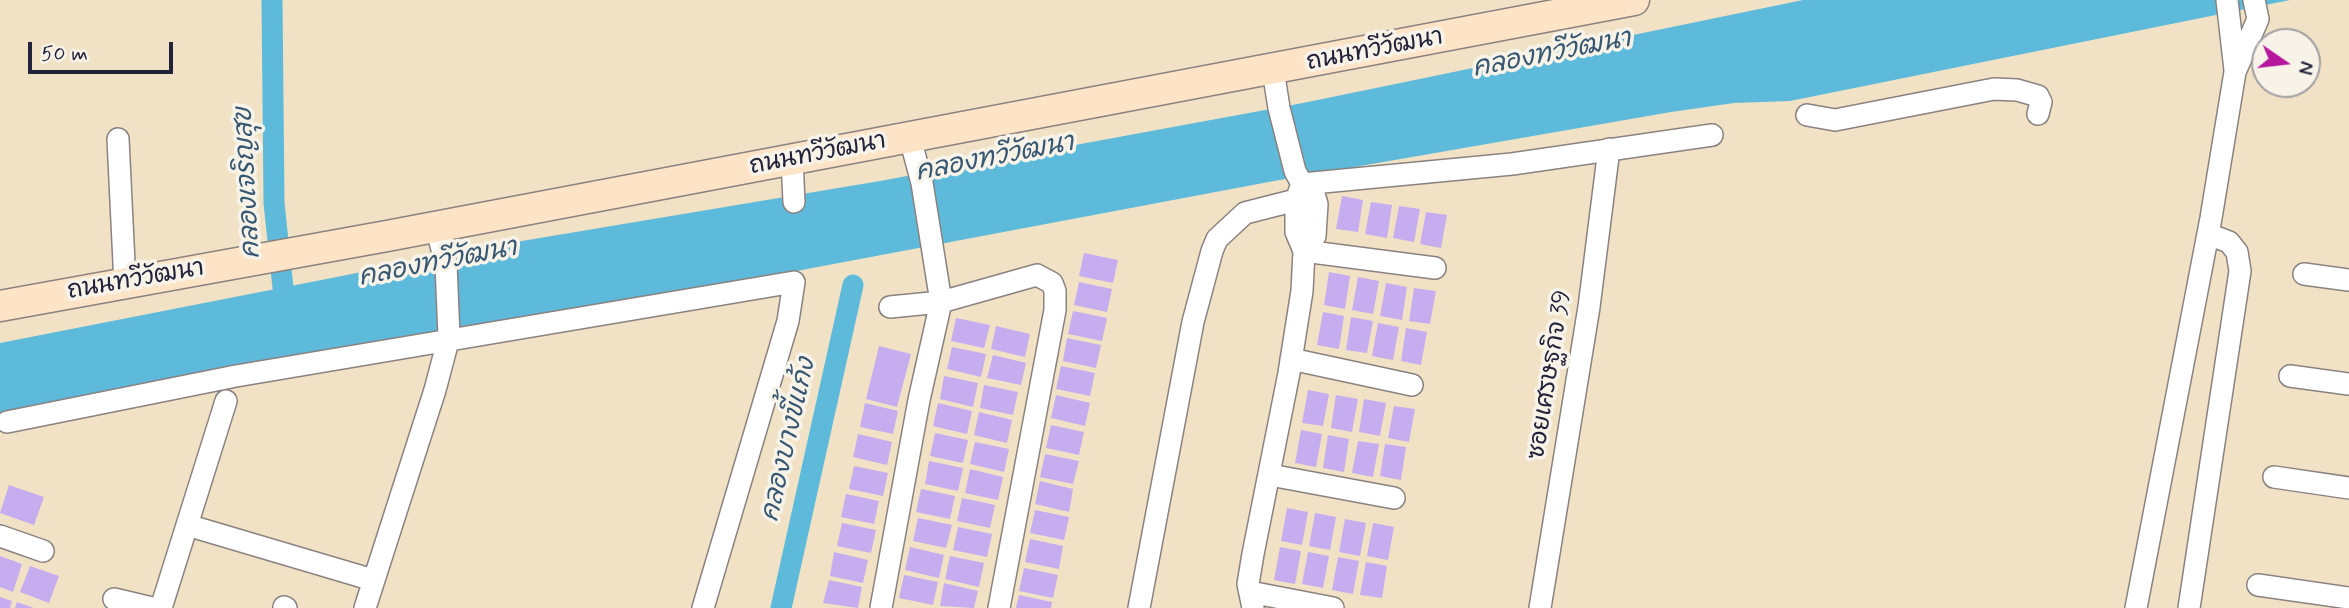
<!DOCTYPE html>
<meta charset="utf-8">
<style>
body{margin:0}
#map{position:relative;width:2349px;height:608px;overflow:hidden;background:#f1e2c5;font-family:Mynerve,sans-serif}
canvas{display:block}
.north{position:absolute;left:2251px;top:28px;width:70px;height:70px;box-sizing:border-box;background:#f7f3e8;border:2px solid #a29fa3;border-radius:50%;rotate:104deg;font-size:19px;font-weight:700;line-height:28px;text-align:center;color:#22223b}
.north::after{content:'';display:block;margin:auto;width:24px;height:32px;background:#b5179e;clip-path:polygon(50% 0,100% 100%,50% 72%,0 100%)}
.scale{position:absolute;left:28px;top:42px;width:145px;height:32px;box-sizing:border-box;border:4px solid #22223b;border-top:0;padding-left:9px;font-size:21px;line-height:24px;white-space:nowrap;color:#22223b;-webkit-text-stroke:5px #f7f3e8;paint-order:stroke}
</style>
<div id="map">
<canvas width="2349" height="608"></canvas>
<div class="north">N</div>
<div class="scale">50 m</div>
</div>
<script>
const c = document.querySelector('canvas').getContext('2d');
c.lineJoin = 'round';
function fill(path, color) {
  c.fillStyle = color;
  c.fill(path, 'evenodd');
}
function shape(rows) {
  const path = new Path2D();
  for (const r of rows) {
    path.moveTo(r[0], r[1]);
    for (let i = 2; i < r.length; i += 2) path.lineTo(r[i], r[i + 1]);
  }
  return path;
}
function stroke(path, color, width, dash) {
  c.strokeStyle = color;
  c.lineWidth = width;
  c.lineCap = dash ? 'butt' : 'round';
  c.setLineDash(dash || []);
  c.stroke(path);
}
function drawText(font, color, halo, rows, align = 'center') {
  c.font = font + ' Mynerve,"Playpen Sans Thai",sans-serif';
  c.lineWidth = 7;
  c.setLineDash([]);
  c.textBaseline = 'middle';
  c.strokeStyle = halo;
  c.fillStyle = color;
  for (const [text, x, y, turn = 0] of rows) {
    c.save();
    c.translate(x, y);
    c.rotate((+turn || 0) * Math.PI / 180);
    c.textAlign = isNaN(turn) ? turn : align;
    if (halo) c.strokeText(text, 0, 0);
    c.fillText(text, 0, 0);
    c.restore();
  }
}
const water = shape([
 [1803,0,2290,0,1790,101,1734,103,1671,112,1274,181,457,335,0,418,0,343,510,243,880,181,1303,103]
]);
const canal = shape([
 [272,0,274,203,286,316],
 [781,608,853,285]
]);
const building = shape([
 [1342,196,1363,200,1358,232,1336,229],
 [1371,202,1392,205,1387,238,1365,234],
 [1399,206,1420,209,1414,242,1393,238],
 [1426,212,1447,215,1441,248,1420,244],
 [1084,253,1118,260,1113,283,1079,276],
 [1329,272,1350,276,1345,309,1324,305],
 [1358,277,1379,281,1373,314,1352,310],
 [1079,282,1112,289,1107,312,1074,305],
 [1386,283,1407,287,1402,320,1380,316],
 [1414,288,1436,291,1430,324,1409,321],
 [1073,311,1107,318,1102,341,1068,334],
 [1323,312,1344,316,1339,349,1317,345],
 [1351,317,1373,321,1367,353,1346,350],
 [956,318,990,325,984,348,951,341],
 [1378,323,1399,327,1393,360,1372,356],
 [996,326,1030,334,1025,357,991,349],
 [1406,328,1427,332,1421,365,1401,361],
 [1067,338,1101,345,1096,368,1063,361],
 [879,346,911,354,897,407,866,399],
 [952,347,986,354,981,377,947,369],
 [993,355,1026,363,1021,385,987,378],
 [1061,366,1095,373,1090,396,1056,389],
 [944,376,978,383,973,407,940,399],
 [984,385,1018,392,1013,415,980,408],
 [1308,390,1329,394,1323,426,1302,423],
 [1056,395,1090,403,1085,426,1051,418],
 [1336,395,1358,399,1352,432,1331,428],
 [1364,399,1386,403,1380,436,1359,432],
 [865,403,898,411,893,434,860,427],
 [938,403,972,411,967,434,933,426],
 [1394,406,1415,409,1409,442,1388,438],
 [979,412,1012,420,1007,443,974,435],
 [1051,425,1084,432,1079,455,1046,448],
 [1301,430,1322,434,1316,467,1295,463],
 [935,433,968,440,963,463,930,456],
 [858,434,892,442,887,465,853,457],
 [1328,435,1349,439,1344,472,1323,468],
 [1358,441,1379,444,1373,477,1352,473],
 [975,442,1009,449,1004,472,970,464],
 [1385,444,1406,447,1401,480,1380,476],
 [1045,454,1079,461,1073,484,1040,477],
 [929,461,963,468,958,491,925,484],
 [854,466,888,473,883,496,849,489],
 [970,469,1003,477,998,500,965,493],
 [1040,481,1073,489,1069,512,1035,504],
 [9,485,44,497,34,525,0,513],
 [921,489,955,496,950,519,916,512],
 [846,494,879,501,874,524,841,517],
 [962,498,995,505,990,528,957,521],
 [1287,508,1308,512,1302,545,1281,541],
 [1035,510,1069,517,1064,540,1030,533],
 [1315,513,1336,517,1330,550,1309,546],
 [918,518,952,525,946,548,913,541],
 [1345,519,1366,523,1360,556,1339,552],
 [842,523,876,530,871,553,837,546],
 [1373,523,1394,527,1388,560,1367,556],
 [958,527,992,534,987,557,953,550],
 [1030,539,1063,546,1059,569,1025,562],
 [910,547,944,555,939,578,905,570],
 [1280,547,1301,551,1295,584,1274,580],
 [834,552,868,560,863,583,830,576],
 [1308,552,1329,556,1323,588,1302,584],
 [0,556,22,564,13,592,0,587],
 [950,556,984,563,979,587,945,579],
 [1338,557,1359,561,1353,594,1332,590],
 [1366,562,1387,566,1382,598,1360,595],
 [30,566,59,576,49,603,20,592],
 [1024,568,1058,575,1053,598,1019,591],
 [904,575,938,582,933,605,899,598],
 [829,580,862,587,858,608,823,603],
 [944,583,978,591,974,608,940,606],
 [1019,595,1052,602,1051,608,1016,608],
 [0,597,12,601,10,608,0,608],
 [17,602,34,608,15,608]
]);
const minor = shape([
 [2227,0,2235,70],
 [1273,70,1279,108,1295,171,1302,184,1314,194,1317,204,1315,236,1304,251],
 [1807,115,1835,120,1994,89,2017,90,2038,96,2041,102,2038,114],
 [118,139,125,284],
 [792,160,794,202],
 [1302,184,1512,164,1712,135],
 [1304,251,1435,268],
 [2304,274,2349,280],
 [890,307,941,302,1037,275,1052,283,1055,291,1055,310,999,608],
 [1291,359,1412,385],
 [2290,376,2349,384],
 [7,422,236,376,794,282,788,321,703,608],
 [1270,475,1394,498],
 [2274,477,2349,488],
 [187,525,373,580],
 [0,536,43,551],
 [2258,585,2349,598],
 [1250,592,1333,608],
 [114,599,152,608],
 [284,607,286,608],
 [161,608,226,401],
 [365,608,435,390,449,337,446,264,436,227],
 [881,608,919,400,941,302,922,183,910,138],
 [1139,608,1193,322,1212,251,1217,239,1245,213,1296,200],
 [1253,608,1248,584,1253,554,1289,373,1302,291,1304,251,1296,232,1296,200,1302,184],
 [1540,608,1589,307,1609,149],
 [2136,608,2211,218,2235,72,2258,19,2254,0],
 [2189,608,2240,271,2237,252,2229,242,2208,234]
]);
const secondary = shape([
 [0,306,387,236,1634,0]
]);
const streetNames = [
 ["ถนนทวีวัฒนา",1375,51,-11],
 ["ถนนทวีวัฒนา",818,155,-11],
 ["ถนนทวีวัฒนา",136,281,-10],
 ["ซอยเศรษฐกิจ 39",1551,375,-81]
];
const waterNames = [
 ["คลองทวีวัฒนา",1552,55,-11],
 ["คลองทวีวัฒนา",995,159,-11],
 ["คลองเจริญสุข",249,183,-93],
 ["คลองทวีวัฒนา",438,264,-11],
 ["คลองบางขี้แก้ง",790,440,-77]
];
fill(water, '#5dbadb');
stroke(canal, '#5dbadb', 21);
fill(building, '#c6adf0');
stroke(minor, '#8a8280', 24);
stroke(secondary, '#8a8280', 33);
stroke(minor, '#fff', 21);
stroke(secondary, '#fee4c6', 30);
drawText('24px', '#22223b', '#f7f3e8', streetNames);
drawText('italic 26px', '#375773', '#f7f3e8', waterNames);
</script>
